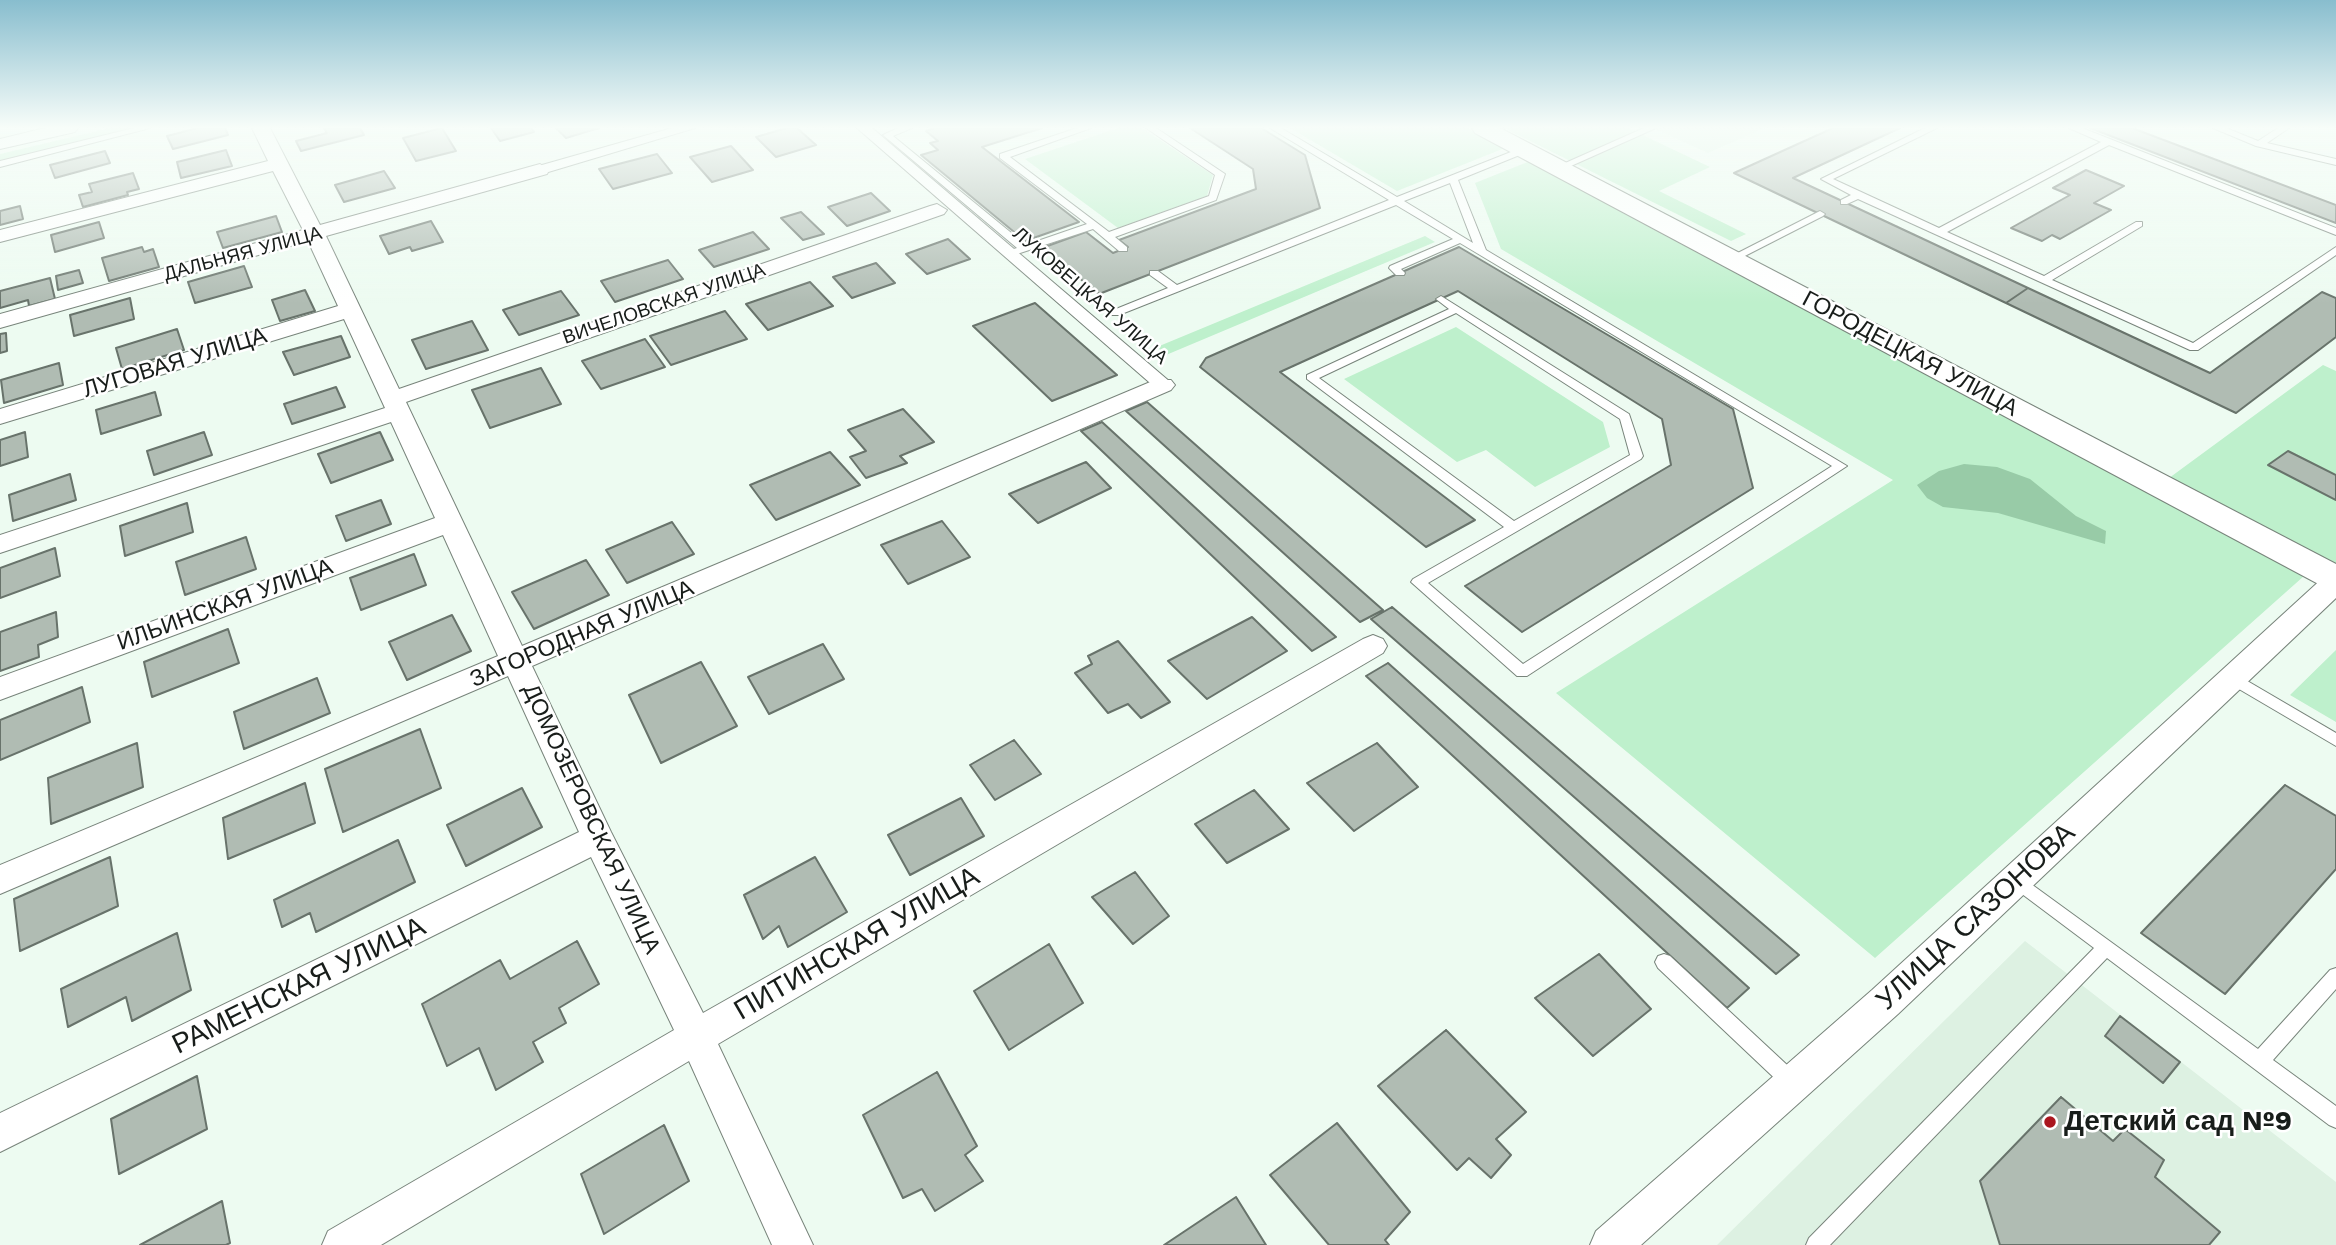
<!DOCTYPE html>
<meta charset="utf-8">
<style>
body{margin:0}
canvas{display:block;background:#edfbf1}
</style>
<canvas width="2336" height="1245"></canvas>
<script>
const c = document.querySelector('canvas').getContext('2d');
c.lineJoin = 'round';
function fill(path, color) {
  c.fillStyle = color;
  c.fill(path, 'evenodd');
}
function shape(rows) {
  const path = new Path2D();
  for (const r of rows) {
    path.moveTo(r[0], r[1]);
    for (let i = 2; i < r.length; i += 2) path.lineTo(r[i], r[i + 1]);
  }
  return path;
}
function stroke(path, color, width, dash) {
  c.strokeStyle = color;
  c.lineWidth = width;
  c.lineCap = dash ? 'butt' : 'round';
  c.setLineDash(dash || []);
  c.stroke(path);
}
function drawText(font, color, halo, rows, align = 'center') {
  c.font = font + ' "Work Sans",sans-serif';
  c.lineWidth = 5;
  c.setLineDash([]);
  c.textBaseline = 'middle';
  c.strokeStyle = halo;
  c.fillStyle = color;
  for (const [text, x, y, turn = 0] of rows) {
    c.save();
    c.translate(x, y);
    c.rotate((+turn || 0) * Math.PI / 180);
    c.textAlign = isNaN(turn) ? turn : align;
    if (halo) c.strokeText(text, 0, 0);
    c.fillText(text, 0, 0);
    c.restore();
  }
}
const built = shape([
 [1653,128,1765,128,1708,153],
 [2025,941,2336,1182,2336,1245,1717,1245]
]);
const green = shape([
 [110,128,138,128,0,162,0,154],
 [1118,128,1142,128,1213,175,1207,196,1118,228,1025,159],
 [1290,128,1467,128,1505,148,1397,191],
 [1504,128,1628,128,1710,167,1659,191,1746,234,1731,241],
 [1530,161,1634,219,2304,576,1875,958,1556,693,1893,480,1501,249,1475,183],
 [1425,236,1435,242,1166,355,1157,347],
 [1456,327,1603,422,1610,447,1535,487,1486,450,1457,462,1344,379],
 [2323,365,2336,371,2336,571,2165,481],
 [2336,650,2336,722,2290,695]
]);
const water = shape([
 [1964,464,1997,467,2030,479,2076,516,2106,531,2105,544,1998,513,1943,507,1927,498,1917,485,1939,471]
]);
const building = shape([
 [198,128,225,128,228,135,173,149,167,136,198,128],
 [324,128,360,128,364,135,301,151,296,141,327,133,324,128],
 [442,128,456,151,416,161,403,138,442,128],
 [491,128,531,128,534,132,500,141,491,128],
 [556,128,599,128,566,138,556,128],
 [787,128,797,128,816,145,776,157,756,137,787,128],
 [935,128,1042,128,982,147,1079,222,1025,241,921,155,938,150,930,143,938,141,926,131,935,128],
 [1190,128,1261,128,1305,155,1320,208,1099,294,1042,248,1086,232,1113,253,1128,247,1119,240,1256,189,1253,169,1190,128],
 [1833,128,1900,128,1793,178,2028,288,2006,303,1734,173,1833,128],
 [2090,128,2132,128,2336,205,2336,223,2090,128],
 [731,146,753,170,712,182,690,157,731,146],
 [226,150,232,166,181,178,177,162,226,150],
 [105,151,110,163,55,178,50,165,105,151],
 [657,154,672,173,613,189,599,169,657,154],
 [2086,170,2124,186,2094,203,2111,210,2060,239,2052,235,2042,241,2011,228,2070,195,2053,188,2086,170],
 [384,171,395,188,344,202,335,185,384,171],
 [133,173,139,189,127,192,128,195,83,207,79,195,92,192,89,184,133,173],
 [871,193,890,211,847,226,828,207,871,193],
 [20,206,23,219,0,225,0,211,20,206],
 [801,212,824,234,803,240,781,218,801,212],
 [276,216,282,232,223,248,217,232,276,216],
 [431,221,443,242,412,251,410,247,389,254,380,236,431,221],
 [99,222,104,238,55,252,51,235,99,222],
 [753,232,769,249,714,267,699,250,753,232],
 [948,239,970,259,927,274,906,254,948,239],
 [142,247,144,252,153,249,159,267,109,281,102,258,142,247],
 [1459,247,1733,409,1753,488,1522,632,1465,586,1671,465,1662,419,1458,291,1280,372,1475,520,1426,547,1200,367,1206,358,1459,247],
 [668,260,683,279,615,302,601,281,668,260],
 [876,263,895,283,852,298,833,277,876,263],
 [244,266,252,287,195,303,188,282,244,266],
 [79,270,83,283,58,290,56,276,79,270],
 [50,278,55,299,29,306,28,300,0,308,0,291,50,278],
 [810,282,833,306,768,330,746,304,810,282],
 [2028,288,2210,373,2322,292,2336,298,2336,337,2236,413,2006,303,2028,288],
 [305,290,315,311,280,321,272,300,305,290],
 [561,291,579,315,519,335,503,310,561,291],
 [130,298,134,319,74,336,70,315,130,298],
 [1035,303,1117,375,1052,401,973,326,1035,303],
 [725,311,747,339,671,365,650,336,725,311],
 [472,321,488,350,426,369,412,340,472,321],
 [177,329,184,350,122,369,116,348,177,329],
 [6,333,7,351,0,353,0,334,6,333],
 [341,336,350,357,294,375,283,352,341,336],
 [645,339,665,367,601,389,582,361,645,339],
 [59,363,63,385,4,403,1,380,59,363],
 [541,368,561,404,490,428,472,390,541,368],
 [336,387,345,407,292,424,284,404,336,387],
 [155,392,161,415,101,434,96,410,155,392],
 [1147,402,1383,610,1360,622,1126,411,1147,402],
 [903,409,934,442,900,456,907,463,866,478,850,457,866,451,848,430,903,409],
 [1102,422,1336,637,1312,651,1081,431,1102,422],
 [25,432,28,457,0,466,0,440,25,432],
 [204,432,212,455,154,475,147,451,204,432],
 [380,432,393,460,331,483,318,454,380,432],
 [2288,451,2336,475,2336,500,2268,465,2288,451],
 [830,452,860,485,776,520,750,485,830,452],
 [1086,462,1111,488,1038,523,1009,494,1086,462],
 [70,474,76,500,13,521,9,495,70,474],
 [381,500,391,524,346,541,336,516,381,500],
 [187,503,193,532,125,556,120,526,187,503],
 [942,521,970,557,908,584,881,545,942,521],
 [672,522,694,554,627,583,606,550,672,522],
 [246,537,256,569,185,595,176,562,246,537],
 [55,548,60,576,0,598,0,568,55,548],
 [414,554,426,585,361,610,350,578,414,554],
 [586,560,609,595,534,629,512,592,586,560],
 [1392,607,1799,955,1776,974,1371,619,1392,607],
 [56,612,58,637,38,645,39,657,0,671,0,632,56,612],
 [452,615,471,651,407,680,389,642,452,615],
 [1252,617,1287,651,1207,699,1168,661,1252,617],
 [228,629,239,663,152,697,144,662,228,629],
 [1118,641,1170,702,1141,718,1128,704,1108,713,1075,673,1092,664,1088,656,1118,641],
 [823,644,844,679,769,714,748,677,823,644],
 [701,662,737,726,661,763,629,695,701,662],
 [1388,663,1749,988,1727,1008,1366,676,1388,663],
 [317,678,330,713,244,749,234,712,317,678],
 [82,687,90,722,0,760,0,720,82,687],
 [420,729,441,788,343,832,325,769,420,729],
 [1014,740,1041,774,995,800,970,765,1014,740],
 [137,743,143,787,51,824,48,778,137,743],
 [1377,743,1418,787,1354,831,1307,783,1377,743],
 [305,783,315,823,228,859,223,818,305,783],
 [2285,785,2336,816,2336,869,2225,994,2141,933,2285,785],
 [522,788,542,827,466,866,447,825,522,788],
 [1254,790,1289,829,1227,863,1195,824,1254,790],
 [961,798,984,836,910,875,888,835,961,798],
 [398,840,415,882,316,932,310,913,282,927,274,900,398,840],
 [110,857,118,906,20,951,14,899,110,857],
 [815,857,847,912,788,947,779,926,763,939,744,895,815,857],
 [1135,872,1169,916,1133,944,1092,897,1135,872],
 [177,933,191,990,132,1021,126,997,68,1027,61,989,177,933],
 [577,941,599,984,559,1008,566,1023,533,1042,543,1062,496,1090,479,1048,447,1066,422,1004,500,960,510,979,577,941],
 [1049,944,1083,1003,1009,1050,974,991,1049,944],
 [1599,954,1651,1009,1593,1056,1535,998,1599,954],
 [2120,1016,2180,1062,2163,1083,2105,1036,2120,1016],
 [1446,1030,1526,1112,1496,1139,1511,1155,1491,1178,1469,1158,1457,1170,1378,1086,1446,1030],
 [937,1072,977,1146,965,1155,983,1181,935,1211,922,1189,903,1198,863,1115,937,1072],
 [197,1076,207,1129,119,1174,111,1119,197,1076],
 [2061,1097,2113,1141,2125,1129,2164,1160,2155,1177,2220,1232,2209,1245,2000,1245,1980,1181,2061,1097],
 [1337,1123,1410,1212,1385,1240,1389,1245,1329,1245,1270,1175,1337,1123],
 [664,1125,689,1181,604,1234,581,1174,664,1125],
 [1236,1197,1266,1245,1164,1245,1236,1197],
 [222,1201,230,1243,226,1245,140,1245,222,1201]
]);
const service = shape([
 [134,128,150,128,0,167,0,161,134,128],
 [898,128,912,128,893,136,1026,245,1087,224,1000,158,1000,154,1077,128,1091,128,1010,157,1109,232,1209,196,1215,175,1146,128,1156,128,1225,174,1216,200,1115,237,1127,247,1127,251,1119,251,1093,229,1011,256,1007,255,1007,251,1017,248,883,135,898,128],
 [1270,128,1281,128,1397,197,1521,148,1527,148,1527,152,1458,180,1486,250,1847,466,1527,676,1517,676,1411,582,1413,579,1504,527,1307,379,1307,375,1449,309,1436,299,1441,296,1629,414,1643,456,1641,459,1428,583,1523,664,1832,466,1460,243,1401,269,1405,273,1404,275,1396,275,1389,268,1390,266,1453,239,1396,205,1119,315,1111,315,1111,311,1168,288,1150,275,1150,271,1158,271,1177,285,1389,200,1270,128],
 [1450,183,1473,243,1404,201,1450,183],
 [1456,313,1620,419,1630,455,1514,521,1319,378,1456,313],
 [1644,128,1656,128,1562,170,1554,168,1644,128],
 [1925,128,1937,128,1833,179,1939,228,2101,142,2069,128,2082,128,2336,228,2336,235,2109,145,1947,232,2044,276,2136,222,2142,222,2142,226,2052,280,2193,343,2336,247,2336,255,2198,350,2190,350,1858,199,1847,204,1841,204,1841,200,1851,195,1821,179,1925,128],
 [2213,128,2226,128,2258,141,2278,128,2289,128,2267,143,2336,159,2336,165,2256,146,2213,128],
 [1820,211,1825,214,1823,216,1735,261,1726,259,1820,211],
 [2232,672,2336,733,2336,746,2227,682,2225,678,2227,674,2232,672],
 [2016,873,2258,1049,2330,970,2336,968,2336,989,2273,1060,2336,1106,2336,1128,2329,1125,2107,958,1830,1245,1806,1245,1809,1238,2094,948,2010,885,2008,880,2010,875,2016,873],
 [1664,954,1670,956,1800,1077,1802,1083,1800,1089,1793,1092,1786,1089,1658,968,1655,962,1658,956,1664,954]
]);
const pedestrian = shape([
 [672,128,695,128,545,173,535,173,533,170,535,167,672,128],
 [857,128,872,128,1169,381,1172,385,1169,389,1157,389,857,128]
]);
const minor = shape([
 [45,128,78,128,75,132,0,149,0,139,45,128],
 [252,128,270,128,320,225,540,164,549,170,547,174,326,236,399,389,930,206,937,204,947,210,944,214,406,402,522,646,1155,380,1171,380,1175,385,1171,390,532,666,611,832,703,1013,1363,639,1373,635,1383,639,1387,646,1383,653,718,1044,813,1245,772,1245,689,1061,381,1245,322,1245,328,1231,674,1030,591,857,0,1152,0,1113,579,832,508,676,0,894,0,865,498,656,443,535,0,700,0,677,435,518,391,422,0,553,0,535,385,408,344,319,0,424,0,409,338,306,308,241,0,328,0,314,303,230,273,171,0,242,0,230,268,161,252,128],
 [2336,572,2336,598,1898,1014,1641,1245,1590,1245,1596,1231,1872,990,2326,575,2336,572]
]);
const tertiary = shape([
 [1472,128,1500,128,2336,564,2336,591,2324,587,1475,133,1472,128]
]);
const markers = [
 [2050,1122,7,"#aa161e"]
];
const farStreetnames = [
 ["ДАЛЬНЯЯ УЛИЦА",243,254,-15],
 ["ЛУКОВЕЦКАЯ УЛИЦА",1090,296,41],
 ["ВИЧЕЛОВСКАЯ УЛИЦА",664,304,-19]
];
const streetNames = [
 ["ГОРОДЕЦКАЯ УЛИЦА",1910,354,28],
 ["ЛУГОВАЯ УЛИЦА",175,363,-17],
 ["ИЛЬИНСКАЯ УЛИЦА",225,605,-20],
 ["ЗАГОРОДНАЯ УЛИЦА",582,634,-23],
 ["ДОМОЗЕРОВСКАЯ УЛИЦА",591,819,65]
];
const nearStreetnames = [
 ["УЛИЦА САЗОНОВА",1976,917,-43],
 ["ПИТИНСКАЯ УЛИЦА",857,944,-30],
 ["РАМЕНСКАЯ УЛИЦА",299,986,-26]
];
const nearPoinames = [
 ["Детский сад №9",2064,1122]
];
fill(built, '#ddf1e2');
fill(green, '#bef0cc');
fill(water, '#98cba7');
fill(building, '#b0bcb3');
stroke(building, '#68736b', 2);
stroke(service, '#78847b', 2);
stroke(pedestrian, '#78847b', 2);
stroke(minor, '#78847b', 2);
stroke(tertiary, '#78847b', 2);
fill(service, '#fff');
fill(pedestrian, '#fff');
fill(minor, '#fff');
fill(tertiary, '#fff');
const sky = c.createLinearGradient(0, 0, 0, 303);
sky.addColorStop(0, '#88bdce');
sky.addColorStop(0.42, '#f7fdf9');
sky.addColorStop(1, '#f7fdf900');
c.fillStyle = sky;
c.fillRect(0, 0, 2336, 303);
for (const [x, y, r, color] of markers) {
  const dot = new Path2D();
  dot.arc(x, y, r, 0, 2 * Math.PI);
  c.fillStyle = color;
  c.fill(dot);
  stroke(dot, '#fff', 2.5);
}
drawText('19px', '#181d1a', '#fff', farStreetnames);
drawText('23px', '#181d1a', '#fff', streetNames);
drawText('28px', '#181d1a', '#fff', nearStreetnames);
drawText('bold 28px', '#181d1a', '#fff', nearPoinames, 'left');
</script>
